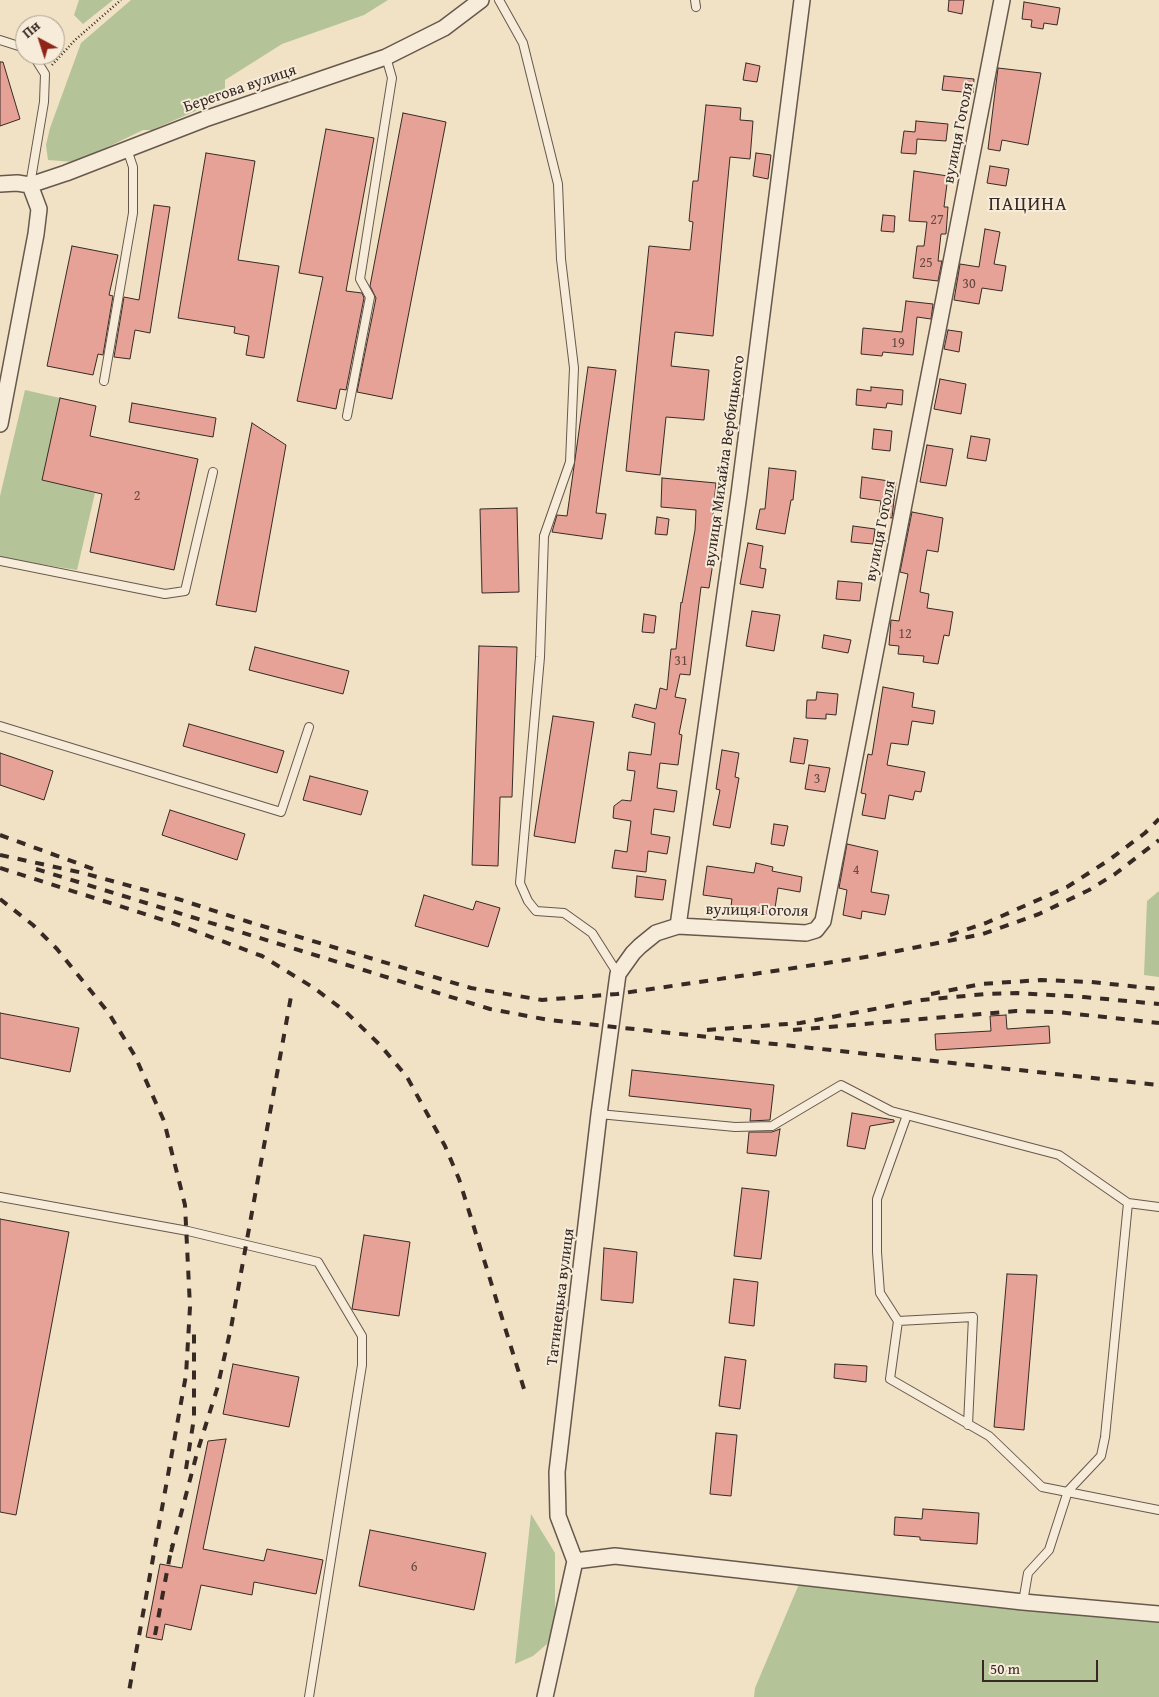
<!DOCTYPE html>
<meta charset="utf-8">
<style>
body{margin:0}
#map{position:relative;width:1159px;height:1697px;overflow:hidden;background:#f1e1c5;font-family:"Gentium Book Plus",serif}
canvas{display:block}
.north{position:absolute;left:15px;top:15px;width:50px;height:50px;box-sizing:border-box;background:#f6ecd9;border:1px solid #aa9e91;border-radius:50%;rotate:320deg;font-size:14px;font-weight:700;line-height:20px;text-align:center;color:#372a25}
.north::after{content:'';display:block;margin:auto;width:18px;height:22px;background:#8f2418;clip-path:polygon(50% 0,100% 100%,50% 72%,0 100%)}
.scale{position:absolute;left:982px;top:1660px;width:116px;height:22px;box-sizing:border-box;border:2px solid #372a25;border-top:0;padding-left:6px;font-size:15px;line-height:18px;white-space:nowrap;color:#372a25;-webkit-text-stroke:4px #f6ecd9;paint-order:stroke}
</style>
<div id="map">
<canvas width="1159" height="1697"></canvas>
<div class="north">Пн</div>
<div class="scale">50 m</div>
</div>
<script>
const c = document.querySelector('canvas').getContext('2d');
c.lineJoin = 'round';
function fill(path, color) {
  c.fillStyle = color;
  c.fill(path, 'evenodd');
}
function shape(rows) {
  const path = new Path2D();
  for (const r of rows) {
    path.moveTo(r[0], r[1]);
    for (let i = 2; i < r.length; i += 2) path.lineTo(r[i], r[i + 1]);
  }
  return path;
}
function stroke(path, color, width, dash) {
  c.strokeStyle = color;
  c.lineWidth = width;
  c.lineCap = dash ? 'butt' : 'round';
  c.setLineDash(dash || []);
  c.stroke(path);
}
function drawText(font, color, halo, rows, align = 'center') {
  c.font = font + ' "Gentium Book Plus",serif';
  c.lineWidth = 4;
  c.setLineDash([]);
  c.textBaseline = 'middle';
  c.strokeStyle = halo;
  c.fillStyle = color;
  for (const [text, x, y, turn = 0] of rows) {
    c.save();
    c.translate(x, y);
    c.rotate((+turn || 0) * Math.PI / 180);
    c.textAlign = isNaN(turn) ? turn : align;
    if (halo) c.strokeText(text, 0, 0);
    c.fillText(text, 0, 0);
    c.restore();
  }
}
const green = shape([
 [79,0,113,0,83,24,74,15],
 [131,0,388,0,364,15,282,44,225,80,225,98,152,130,143,130,83,159,75,162,48,160,46,145,50,128,81,43],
 [25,390,60,398,42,480,95,493,77,570,0,558,0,496],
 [1159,891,1159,977,1144,975,1147,901],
 [531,1514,555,1553,555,1621,547,1644,533,1656,515,1664],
 [802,1577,1159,1614,1159,1697,754,1697,755,1688]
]);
const building = shape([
 [949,0,964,0,962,14,948,11,949,0],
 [1024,2,1060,8,1057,25,1044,23,1043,29,1031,27,1032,20,1022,19,1024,2],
 [0,62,3,62,20,119,0,126,0,62],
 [746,63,760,66,757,82,743,80,746,63],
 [998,68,1041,73,1028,145,1002,140,1000,151,988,149,998,68],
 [944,76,974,79,973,93,942,90,944,76],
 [706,105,741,108,740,120,753,121,750,159,730,157,713,336,675,332,671,366,709,370,704,420,666,417,660,475,626,471,649,246,690,250,693,222,689,221,693,181,698,181,706,105],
 [403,113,446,122,392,399,357,392,376,298,370,286,403,113],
 [916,121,948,124,946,141,917,139,916,154,901,153,904,131,915,132,916,121],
 [326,129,374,138,346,291,362,293,364,298,346,390,340,389,336,409,297,401,323,277,299,273,326,129],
 [206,153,255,161,238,260,279,266,264,358,246,355,249,336,234,333,235,327,178,318,206,153],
 [756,153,771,155,768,179,753,176,756,153],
 [990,166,1009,169,1006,186,987,183,990,166],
 [914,171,948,176,944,207,948,207,946,234,941,234,938,261,942,261,938,281,913,278,917,246,924,246,927,222,909,221,914,171],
 [154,205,170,207,150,333,135,330,130,359,114,357,124,297,139,300,154,205],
 [883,215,895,216,894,232,881,231,883,215],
 [985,229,1000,232,994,264,1006,266,1002,291,982,288,979,304,954,300,960,264,979,267,985,229],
 [72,246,118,255,109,295,113,296,103,355,98,354,93,375,47,366,72,246],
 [906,301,933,304,931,319,917,317,913,355,883,352,882,356,861,354,863,328,902,332,906,301],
 [948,330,962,332,959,352,944,349,948,330],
 [588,367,616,370,596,513,606,514,602,539,552,532,557,515,567,516,588,367],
 [940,379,966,384,961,414,934,409,940,379],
 [871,387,903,390,902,405,887,403,886,408,856,405,857,389,871,391,871,387],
 [60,398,96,406,90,436,198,459,174,570,90,552,102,494,42,480,60,398],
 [132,403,216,418,213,437,129,422,132,403],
 [252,423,286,445,256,612,216,605,252,423],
 [874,429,892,431,890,451,872,449,874,429],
 [971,436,990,439,986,461,967,458,971,436],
 [927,445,953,449,946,486,920,482,927,445],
 [769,468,796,471,793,500,791,500,785,534,756,529,760,509,765,509,769,468],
 [862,477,896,482,892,518,879,516,881,501,860,498,862,477],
 [662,478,716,483,711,537,717,538,709,588,701,587,690,675,680,674,675,697,686,699,679,734,682,735,678,765,660,763,657,788,677,791,674,812,654,809,651,834,670,837,667,854,648,851,646,872,612,868,615,850,627,852,631,821,613,818,614,806,622,800,631,801,635,771,627,770,629,752,651,755,655,723,632,717,635,704,656,709,660,688,667,690,671,649,676,649,681,602,682,603,695,530,696,510,661,507,662,478],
 [517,508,519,592,482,593,480,509,517,508],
 [912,512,943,518,938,552,927,550,920,592,929,594,927,608,953,612,949,636,944,635,938,664,923,662,924,656,898,654,899,646,889,645,891,620,899,621,908,574,900,572,912,512],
 [657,517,669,519,667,535,655,534,657,517],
 [853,526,875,529,873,544,851,542,853,526],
 [748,543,763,546,760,568,766,569,763,588,740,584,748,543],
 [838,581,862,583,860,601,836,599,838,581],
 [752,611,780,615,774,651,746,646,752,611],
 [644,614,656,616,654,633,642,632,644,614],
 [824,635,851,640,848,653,822,648,824,635],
 [479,646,517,647,512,797,500,797,498,866,472,865,479,646],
 [255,647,349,671,343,694,249,670,255,647],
 [883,687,914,693,912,707,935,711,933,724,912,721,908,745,891,743,887,765,925,772,921,792,915,791,913,800,889,795,885,819,862,815,866,794,861,793,868,754,872,755,883,687],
 [817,692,838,694,836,715,826,714,826,719,806,718,807,700,816,700,817,692],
 [553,716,594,722,575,843,534,836,553,716],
 [189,724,284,751,277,773,183,746,189,724],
 [794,738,808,740,804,764,790,762,794,738],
 [722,750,739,753,735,777,739,778,730,828,713,825,720,790,716,789,722,750],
 [0,753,53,771,44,800,0,785,0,753],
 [809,765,830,768,825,792,805,789,809,765],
 [310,776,368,791,361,815,303,800,310,776],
 [170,810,245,834,237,860,162,835,170,810],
 [774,824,788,826,784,846,771,844,774,824],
 [847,844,878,851,871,892,889,895,885,915,862,911,861,919,843,915,847,890,839,888,847,844],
 [756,863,773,867,772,871,802,877,800,892,778,888,774,915,744,910,743,915,730,913,732,899,703,895,707,866,754,873,756,863],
 [637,876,666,880,663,900,635,897,637,876],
 [424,895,473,910,476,901,500,908,488,947,415,926,424,895],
 [0,1013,79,1028,70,1072,0,1058,0,1013],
 [1006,1015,1007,1029,1049,1026,1050,1043,936,1050,935,1034,991,1031,990,1016,1006,1015],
 [632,1070,774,1085,770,1120,750,1121,751,1109,629,1096,632,1070],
 [852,1113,894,1120,894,1122,870,1126,865,1149,847,1146,852,1113],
 [780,1129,776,1156,747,1153,749,1132,772,1132,780,1129],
 [742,1188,769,1191,761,1259,734,1256,742,1188],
 [0,1219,69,1232,16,1515,0,1512,0,1219],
 [364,1235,410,1242,399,1316,352,1309,364,1235],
 [604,1248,637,1252,633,1303,601,1300,604,1248],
 [1007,1274,1037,1275,1024,1430,994,1427,1007,1274],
 [734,1279,758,1282,754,1326,729,1323,734,1279],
 [725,1357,746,1360,740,1409,719,1406,725,1357],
 [233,1364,299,1377,289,1427,223,1414,233,1364],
 [835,1364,867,1366,866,1382,834,1378,835,1364],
 [716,1433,737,1435,731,1496,710,1494,716,1433],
 [226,1439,203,1549,264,1561,267,1549,323,1560,316,1594,254,1582,252,1595,201,1585,191,1630,165,1624,162,1640,146,1637,160,1564,182,1568,208,1441,226,1439],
 [923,1509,979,1513,977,1544,920,1540,920,1537,894,1535,895,1517,922,1519,923,1509],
 [370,1530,486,1553,474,1610,359,1586,370,1530]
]);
const path = shape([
 [52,65,75,40,121,0]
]);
const lane = shape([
 [499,0,523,43,558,184,561,259,574,368,570,462,544,536,540,657,520,883,528,901,536,911,564,913,592,933,618,974],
 [695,0,696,7],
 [0,40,25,48],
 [30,185,44,102,45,74,33,55],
 [104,381,133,213,133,167,127,149],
 [347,416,370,297,360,279,392,78,386,57],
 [0,561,165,594,185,591,213,472],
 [0,726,281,812,309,727],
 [599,1114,735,1127,772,1126,841,1085,891,1111,1059,1155,1128,1203],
 [907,1115,877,1199,877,1252,880,1293,898,1321,890,1379,989,1436,1042,1487,1159,1510],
 [0,1197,188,1231,318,1262,362,1336,362,1365,309,1697],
 [898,1321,973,1317,968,1425],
 [1023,1602,1028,1573,1049,1550,1068,1491,1101,1456,1105,1437,1128,1203,1159,1207]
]);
const street = shape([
 [0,184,17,183,30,185,66,173,205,119,386,57,444,28,481,0],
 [0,424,36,234,39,209,30,185],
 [678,926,739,494,802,0],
 [575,1561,615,1556,1023,1602,1159,1614],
 [545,1697,575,1561,558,1516,557,1472,599,1114,618,974,633,953,640,946,656,933,678,926,806,933,816,930,823,921,1002,0]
]);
const rail = shape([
 [0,835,96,870],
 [0,855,83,873,178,899,249,922,471,988,542,1000,617,994,781,970,872,956,983,934,1039,914,1089,890,1115,874,1159,840],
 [0,868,173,923,262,956,314,988,346,1012,381,1046,407,1077,445,1146,459,1179,524,1389],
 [36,869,490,1009,549,1020,1159,1085],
 [0,899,33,925,57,949,108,1012,135,1056,164,1121,185,1205,190,1307,186,1375,128,1697],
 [950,935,986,923,1067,887,1109,860,1145,833,1159,819],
 [931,994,981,984,1041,980,1091,982,1159,989],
 [707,1030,800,1023,922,1000,986,994,1017,993,1084,997,1159,1004],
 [793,1030,1016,1011,1058,1012,1159,1023],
 [186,1469,194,1418,194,1330],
 [171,1552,197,1453,217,1389,231,1328,292,991],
 [155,1635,172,1545]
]);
const numberNames = [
 ["27",937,220],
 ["25",926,263],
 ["30",969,284],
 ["19",898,343],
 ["2",137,496],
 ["12",905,634],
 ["31",681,661],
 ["3",817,779],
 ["4",856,870],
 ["6",414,1567]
];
const streetNames = [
 ["Берегова вулиця",240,89,-19],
 ["вулиця Гоголя",959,133,-79],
 ["вулиця Михайла Вербицького",725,461,-82],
 ["вулиця Гоголя",881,531,-79],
 ["вулиця Гоголя",757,911,1],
 ["Татинецька вулиця",561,1297,-83]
];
const quarterNames = [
 ["ПАЦИНА",1028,205]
];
fill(green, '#b5c498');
fill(building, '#e6a296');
stroke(building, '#372a25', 1);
stroke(lane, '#66584d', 10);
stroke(street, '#66584d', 18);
stroke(path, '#372a25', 2.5, [1, 2.5]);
stroke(lane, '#f6ecd9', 8);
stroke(street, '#f6ecd9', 15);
stroke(rail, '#372a25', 4, [9, 9]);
drawText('14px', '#634841', null, numberNames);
drawText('16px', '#372a25', '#f6ecd9', streetNames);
c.letterSpacing = '1px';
drawText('19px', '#372a25', '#f6ecd9', quarterNames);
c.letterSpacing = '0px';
</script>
